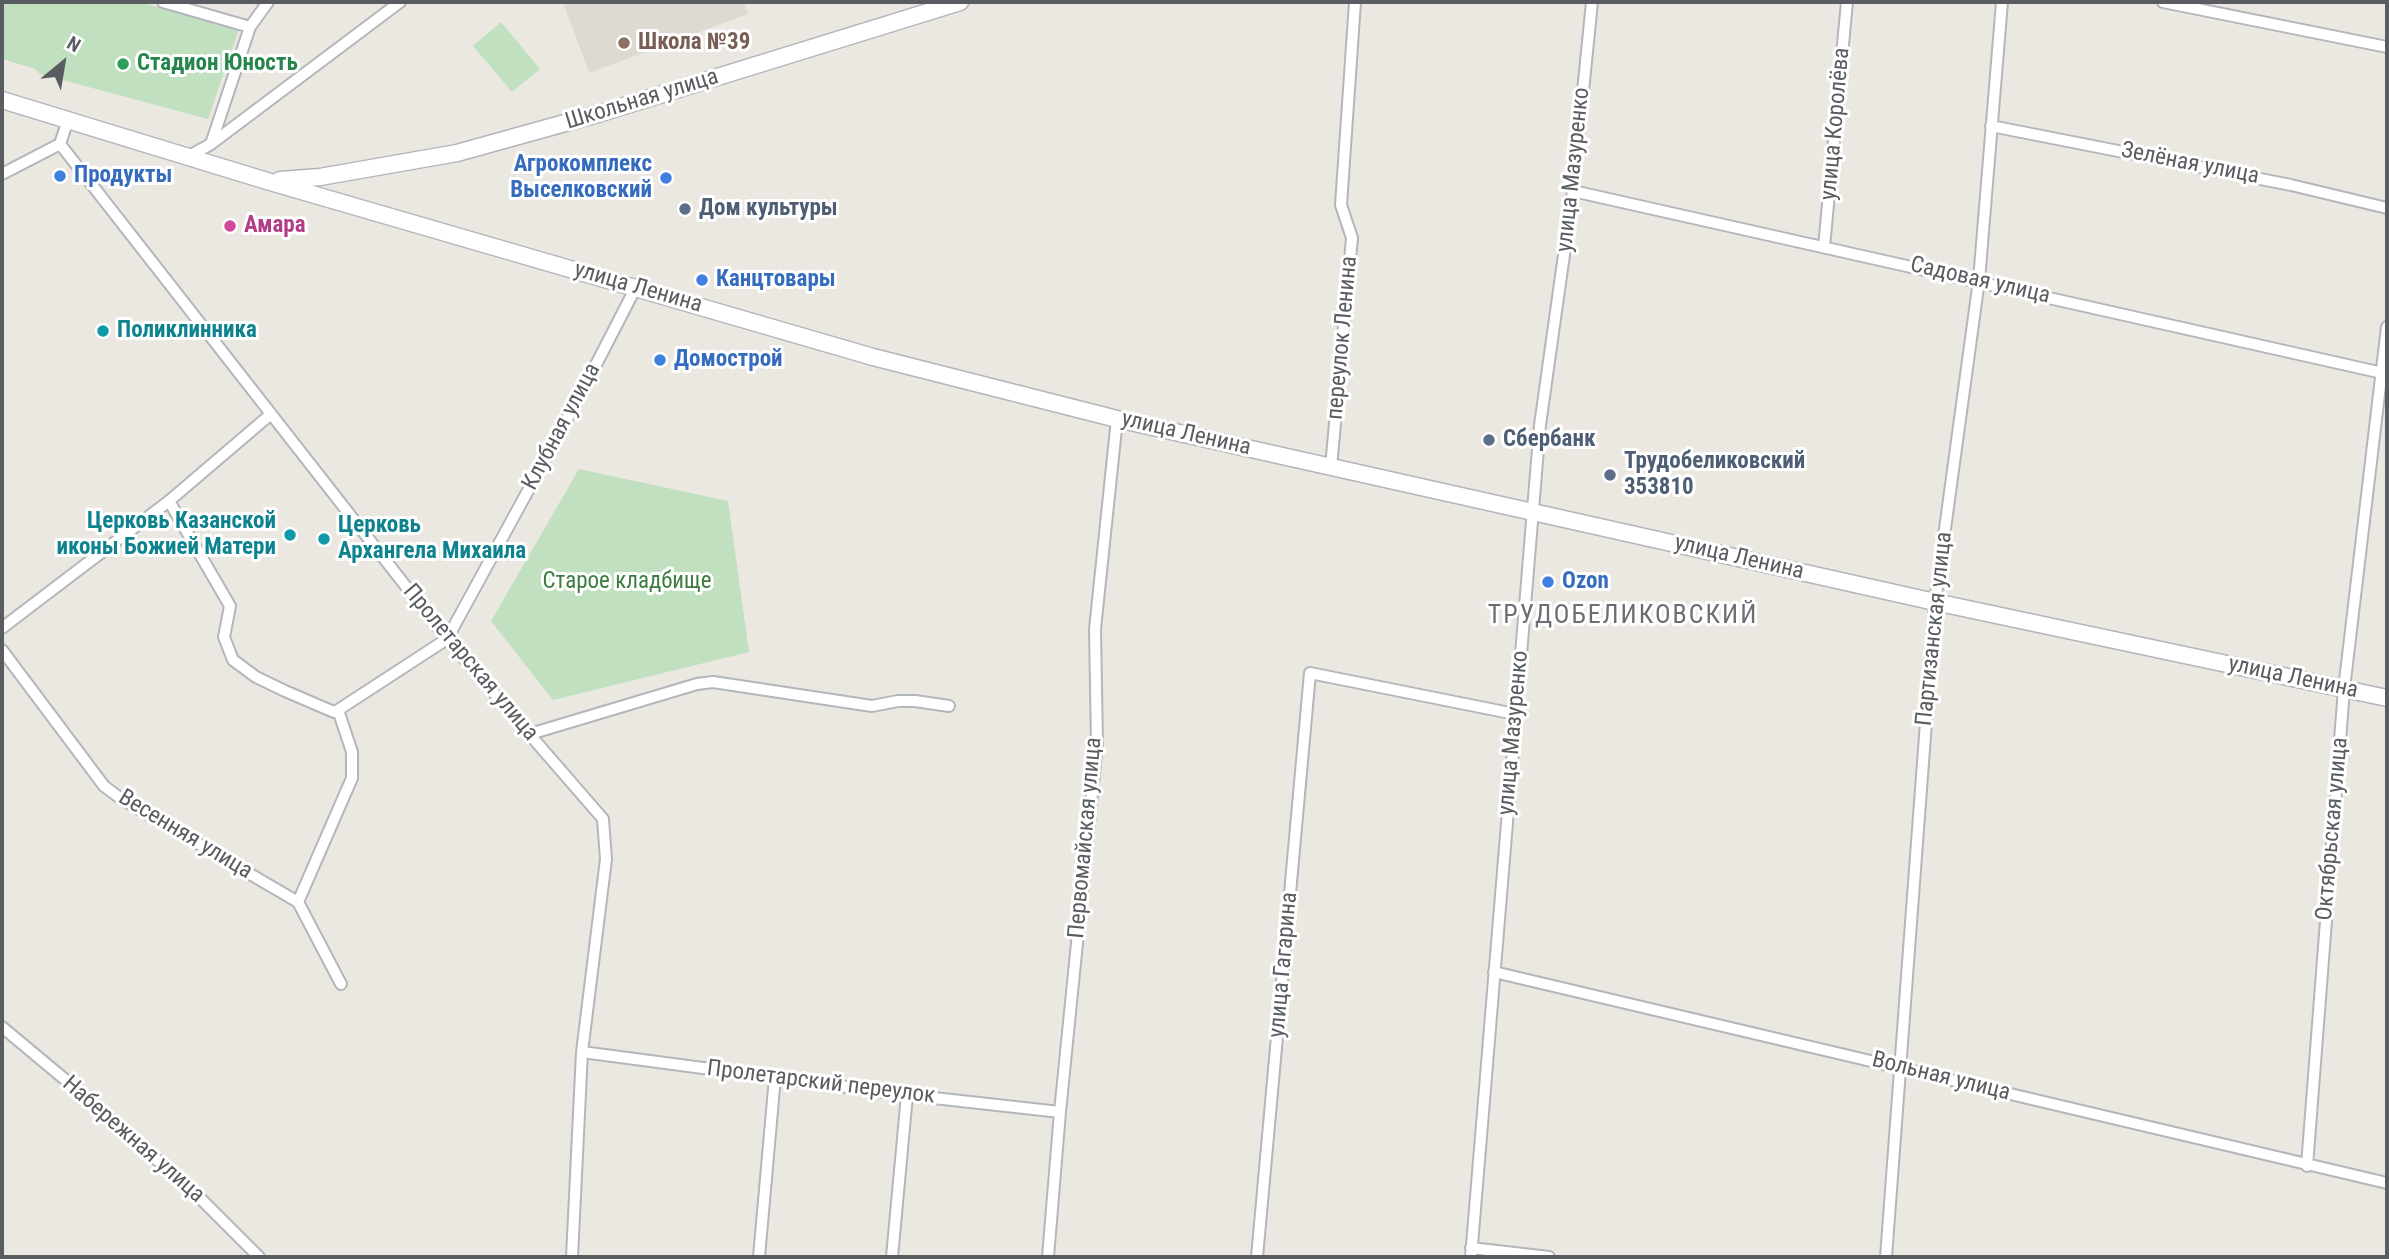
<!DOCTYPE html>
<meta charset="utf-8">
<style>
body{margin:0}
#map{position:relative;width:2389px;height:1259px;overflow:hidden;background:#ebe8e1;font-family:"Roboto Condensed",sans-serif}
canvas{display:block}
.frame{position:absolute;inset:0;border:4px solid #595c60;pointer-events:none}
.north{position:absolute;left:28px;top:28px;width:70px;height:70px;-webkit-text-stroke:5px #fff;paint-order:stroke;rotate:30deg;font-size:19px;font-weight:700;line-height:28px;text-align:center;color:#595c60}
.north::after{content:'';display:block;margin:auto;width:24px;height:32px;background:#595c60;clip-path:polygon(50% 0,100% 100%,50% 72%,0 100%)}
</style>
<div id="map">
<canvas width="2389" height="1259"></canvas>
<div class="frame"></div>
<div class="north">N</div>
</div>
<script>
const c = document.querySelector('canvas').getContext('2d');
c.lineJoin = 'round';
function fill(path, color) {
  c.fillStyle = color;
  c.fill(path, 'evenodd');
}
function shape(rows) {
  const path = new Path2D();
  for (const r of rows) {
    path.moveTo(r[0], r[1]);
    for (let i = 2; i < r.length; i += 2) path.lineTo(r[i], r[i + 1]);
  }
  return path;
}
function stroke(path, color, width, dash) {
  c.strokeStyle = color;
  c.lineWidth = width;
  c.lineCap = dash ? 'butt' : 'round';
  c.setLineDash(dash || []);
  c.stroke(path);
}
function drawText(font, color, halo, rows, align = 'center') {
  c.font = font + ' "Roboto Condensed",sans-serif';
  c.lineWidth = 6;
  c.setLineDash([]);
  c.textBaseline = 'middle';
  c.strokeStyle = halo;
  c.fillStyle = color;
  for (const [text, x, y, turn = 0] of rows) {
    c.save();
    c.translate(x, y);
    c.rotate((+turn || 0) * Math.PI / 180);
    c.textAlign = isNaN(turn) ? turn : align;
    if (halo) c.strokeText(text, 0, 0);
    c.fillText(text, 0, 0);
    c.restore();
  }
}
const education = shape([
 [563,2,744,2,748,14,589,73]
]);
const green = shape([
 [2,2,140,2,239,29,208,119,40,74,35,69,3,59],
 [501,22,540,69,512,92,473,46],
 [579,469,728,501,749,652,553,700,491,621]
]);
const street = shape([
 [163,2,250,27],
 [2163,2,2387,47],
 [68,120,60,144,447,639,603,819,606,859,582,1052,572,1257],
 [1991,126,2291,185,2387,208],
 [211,144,400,2],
 [189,156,211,144,250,27,268,2],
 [2,174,60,144],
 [1573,191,2387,374],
 [1824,247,1847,2],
 [1331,467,1352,238,1341,205,1355,2],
 [169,501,230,606,224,637,233,660,256,677,285,691,334,712,338,710],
 [2,628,169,501,271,414],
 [2,650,104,786,120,798,298,902,341,984],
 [530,734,697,684,713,682,872,706,898,701,915,701,949,706],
 [298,902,352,778,352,752,338,710,447,639,584,388,636,287],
 [1494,972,2387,1183],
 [2,1027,80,1092,199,1197,259,1257],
 [582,1052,907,1095,1060,1112],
 [2307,1166,2344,689,2387,327],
 [1471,1248,1549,1257],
 [759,1257,775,1077],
 [892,1257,907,1095],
 [1048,1257,1060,1112,1097,744,1095,629,1117,419],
 [1257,1257,1310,673,1515,714],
 [1471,1257,1540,425,1573,191,1592,2],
 [1886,1257,1935,602,1979,280,2002,2]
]);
const secondary = shape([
 [2,100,267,181,873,357,1117,419,1935,602,2387,698],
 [280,180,320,177,457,153,601,113,960,2]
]);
const markers = [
 [624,43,7,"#8d6e63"],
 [123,64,7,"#2e9e5b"],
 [60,176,7,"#3f7fe0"],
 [666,178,7,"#3f7fe0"],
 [685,209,7,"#5c6f8a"],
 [230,226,7,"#d1479c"],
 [702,280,7,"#3f7fe0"],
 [103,331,7,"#0f9aa8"],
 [660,360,7,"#3f7fe0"],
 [1489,440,7,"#5c6f8a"],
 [1610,475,7,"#5c6f8a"],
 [290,535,7,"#0f9aa8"],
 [324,539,7,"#0f9aa8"],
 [1548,582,7,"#3f7fe0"]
];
const educationNames = [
 ["Школа №39",638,43]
];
const leisureNames = [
 ["Стадион Юность",137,64]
];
const streetNames = [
 ["Школьная улица",642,100,-17],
 ["улица Королёва",1836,124,-85],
 ["Зелёная улица",2190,164,11],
 ["улица Мазуренко",1574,170,-84],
 ["Садовая улица",1980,281,13],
 ["улица Ленина",638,288,16],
 ["переулок Ленина",1343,338,-85],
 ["Клубная улица",562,427,-62],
 ["улица Ленина",1186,434,13],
 ["улица Ленина",1739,558,13],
 ["Партизанская улица",1935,629,-84],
 ["Пролетарская улица",470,663,50],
 ["улица Ленина",2293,678,12],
 ["улица Мазуренко",1514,733,-85],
 ["Октябрьская улица",2333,829,-85],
 ["Весенняя улица",185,835,31],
 ["Первомайская улица",1086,838,-85],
 ["улица Гагарина",1284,965,-85],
 ["Вольная улица",1941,1077,14],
 ["Пролетарский переулок",821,1083,7],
 ["Набережная улица",133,1140,41]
];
const shopNames = [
 ["Агрокомплекс",652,165,"right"],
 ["Выселковский",652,191,"right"],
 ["Продукты",74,176],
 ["Канцтовары",716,280],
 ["Домострой",674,360],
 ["Ozon",1562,582]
];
const serviceNames = [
 ["Дом культуры",699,209],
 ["Сбербанк",1503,440],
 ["Трудобеликовский",1624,462],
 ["353810",1624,488]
];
const hotelNames = [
 ["Амара",244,226]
];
const cultureNames = [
 ["Поликлинника",117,331],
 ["Церковь Казанской",276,522,"right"],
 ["иконы Божией Матери",276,548,"right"],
 ["Церковь",338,526],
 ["Архангела Михаила",338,552]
];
const parkNames = [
 ["Старое кладбище",627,582]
];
const quarterNames = [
 ["ТРУДОБЕЛИКОВСКИЙ",1623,616]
];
fill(education, '#dddad2');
fill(green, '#c0e0c0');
stroke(street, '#b3b6ba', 14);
stroke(secondary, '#b3b5ba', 19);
stroke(street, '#fff', 10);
stroke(secondary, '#fff', 16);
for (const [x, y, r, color] of markers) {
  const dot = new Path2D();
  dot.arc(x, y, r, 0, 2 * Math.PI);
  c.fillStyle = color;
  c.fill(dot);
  stroke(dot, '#fff', 2.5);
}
drawText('bold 23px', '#785e54', '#fff', educationNames, 'left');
drawText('bold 23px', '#27864d', '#fff', leisureNames, 'left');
drawText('23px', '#595c60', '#fff', streetNames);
drawText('bold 23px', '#366cbe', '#fff', shopNames, 'left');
drawText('bold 23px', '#4e5e75', '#fff', serviceNames, 'left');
drawText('bold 23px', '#b23c85', '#fff', hotelNames, 'left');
drawText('bold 23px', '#0d838f', '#fff', cultureNames, 'left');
drawText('23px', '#3d7c3f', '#fff', parkNames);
c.letterSpacing = '2px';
drawText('26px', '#6b6e72', '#fff', quarterNames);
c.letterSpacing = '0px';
</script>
